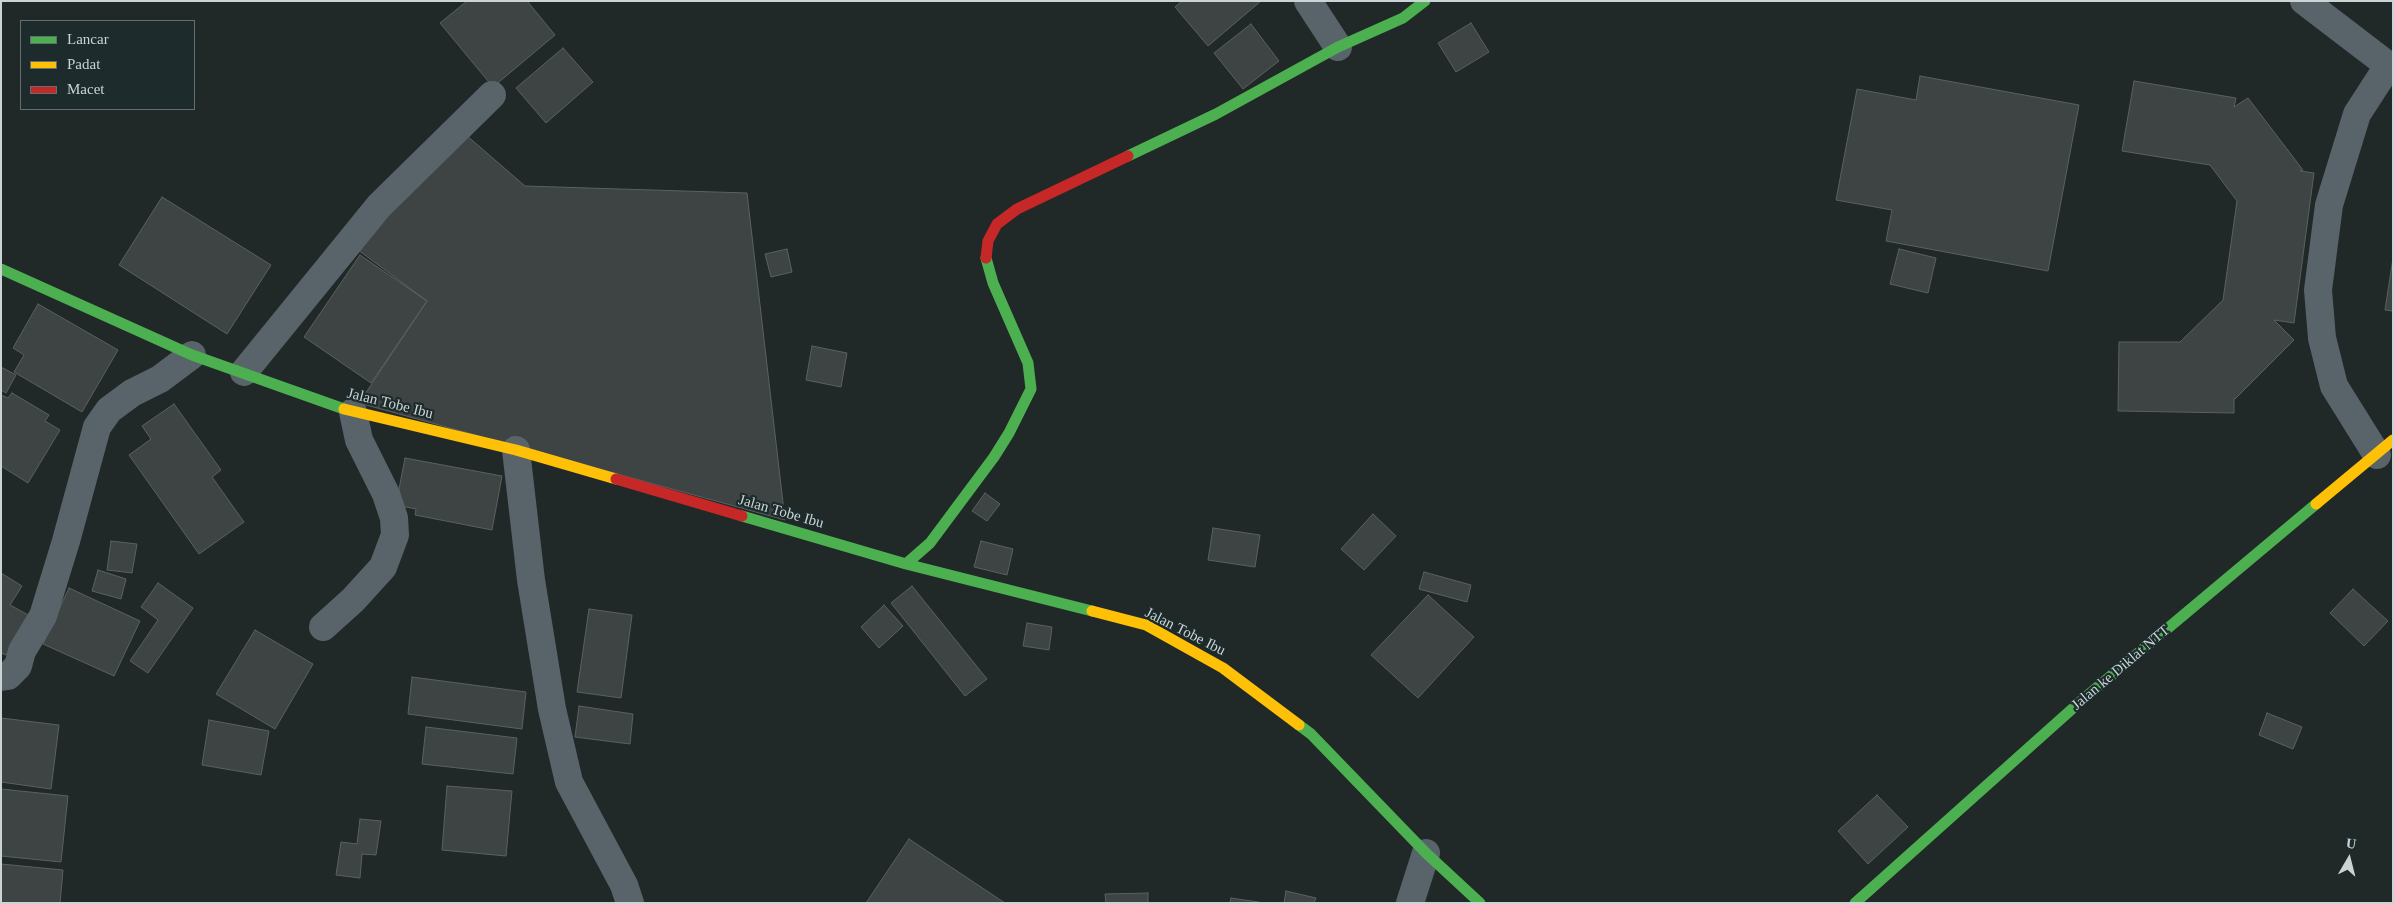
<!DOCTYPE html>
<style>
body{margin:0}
#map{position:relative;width:2394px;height:904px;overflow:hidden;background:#202828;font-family:"Times New Roman",serif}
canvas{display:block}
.frame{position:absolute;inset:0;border:2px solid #cbd4d4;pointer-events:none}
.legend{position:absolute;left:20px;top:20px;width:175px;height:90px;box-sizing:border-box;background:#1d2b2c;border:1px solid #636f6f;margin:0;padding:6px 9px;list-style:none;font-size:15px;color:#cbd4d4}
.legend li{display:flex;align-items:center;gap:10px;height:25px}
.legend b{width:25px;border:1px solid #636f6f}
.north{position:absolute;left:2324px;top:834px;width:50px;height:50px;-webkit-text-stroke:4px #1d2b2c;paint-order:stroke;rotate:8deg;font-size:14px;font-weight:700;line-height:20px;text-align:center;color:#cbd4d4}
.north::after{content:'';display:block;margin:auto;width:18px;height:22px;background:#cbd4d4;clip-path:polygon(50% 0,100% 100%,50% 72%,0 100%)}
</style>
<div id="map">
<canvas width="2394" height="904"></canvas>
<div class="frame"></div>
<ul class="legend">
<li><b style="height:6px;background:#4caf50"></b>Lancar</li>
<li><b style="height:6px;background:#ffc107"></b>Padat</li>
<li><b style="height:6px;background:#c62828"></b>Macet</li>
</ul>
<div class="north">U</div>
</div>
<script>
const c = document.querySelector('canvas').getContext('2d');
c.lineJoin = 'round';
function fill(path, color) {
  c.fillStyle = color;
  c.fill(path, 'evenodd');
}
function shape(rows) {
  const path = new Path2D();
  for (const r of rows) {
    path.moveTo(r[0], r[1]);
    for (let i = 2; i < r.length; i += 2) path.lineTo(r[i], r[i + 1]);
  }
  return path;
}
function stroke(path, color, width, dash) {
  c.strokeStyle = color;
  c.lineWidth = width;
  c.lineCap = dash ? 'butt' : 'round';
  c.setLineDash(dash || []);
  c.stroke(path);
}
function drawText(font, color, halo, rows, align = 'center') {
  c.font = font + ' "Times New Roman",serif';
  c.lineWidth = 4.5;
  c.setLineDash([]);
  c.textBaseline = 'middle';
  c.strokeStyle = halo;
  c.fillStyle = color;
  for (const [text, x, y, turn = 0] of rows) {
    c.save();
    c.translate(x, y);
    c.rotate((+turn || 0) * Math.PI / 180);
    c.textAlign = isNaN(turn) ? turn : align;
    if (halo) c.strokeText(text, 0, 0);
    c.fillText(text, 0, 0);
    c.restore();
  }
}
const building = shape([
 [467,1,527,1,555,35,493,87,440,23,467,1],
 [1182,1,1261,1,1208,46,1175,7,1182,1],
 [1471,23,1489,52,1456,72,1438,43,1471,23],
 [1251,24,1279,61,1243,89,1214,53,1251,24],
 [563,48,593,82,546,123,516,88,563,48],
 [1920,76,2079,105,2048,271,1886,241,1892,210,1836,200,1857,89,1916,100,1920,76],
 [2134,81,2236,98,2234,107,2248,98,2303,170,2300,171,2314,173,2294,323,2274,320,2294,340,2235,399,2234,398,2234,413,2118,411,2119,342,2180,342,2223,300,2237,201,2210,165,2122,151,2134,81],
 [458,128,525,186,747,193,785,520,359,403,427,301,358,250,458,128],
 [162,197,271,265,227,334,119,265,162,197],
 [787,249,792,272,771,277,765,254,787,249],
 [1899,249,1936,258,1928,293,1890,284,1899,249],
 [360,255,427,301,371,383,304,337,360,255],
 [2393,258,2393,311,2385,310,2393,258],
 [38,304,118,350,82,412,14,372,24,355,13,348,38,304],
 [812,346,847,353,841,387,806,380,812,346],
 [1,367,16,375,6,393,1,390,1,367],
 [12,393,49,415,45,421,60,430,28,483,1,466,1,395,8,398,12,393],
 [174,404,221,470,212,477,244,522,199,554,129,455,151,439,142,426,174,404],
 [405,458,502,476,492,530,415,515,416,509,396,505,405,458],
 [985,493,1000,504,987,521,972,511,985,493],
 [1373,514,1396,536,1364,570,1341,549,1373,514],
 [1213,528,1260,535,1255,567,1208,560,1213,528],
 [111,541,137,544,132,573,107,570,111,541],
 [981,541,1013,549,1007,575,974,567,981,541],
 [98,570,126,579,121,599,92,591,98,570],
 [1424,572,1471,585,1467,602,1419,589,1424,572],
 [1,573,22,586,10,605,30,616,6,655,1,653,1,573],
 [158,583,193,608,148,673,130,661,158,620,141,607,158,583],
 [912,586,987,679,965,696,891,603,912,586],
 [69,588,140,621,114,676,43,644,69,588],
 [2353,589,2388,621,2364,646,2330,613,2353,589],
 [1428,595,1474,637,1418,698,1371,655,1428,595],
 [884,605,903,626,879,648,861,627,884,605],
 [589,609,632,615,621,698,577,692,589,609],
 [1027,623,1052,627,1049,650,1023,646,1027,623],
 [255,630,313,664,275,729,216,694,255,630],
 [412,677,526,692,522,729,408,714,412,677],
 [579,706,633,714,630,744,575,737,579,706],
 [2267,713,2302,727,2293,749,2259,735,2267,713],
 [1,718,59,725,51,789,1,782,1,718],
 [209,720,269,731,261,775,202,765,209,720],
 [426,727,517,738,513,774,422,764,426,727],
 [447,786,512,791,506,856,442,850,447,786],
 [1,789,68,796,61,862,1,856,1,789],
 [1877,795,1908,827,1868,864,1838,831,1877,795],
 [360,819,381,821,376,855,362,854,360,878,336,875,341,842,357,844,360,819],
 [909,839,1005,903,866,903,909,839],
 [1,864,63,870,60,903,1,903,1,864],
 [1286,891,1316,898,1314,903,1284,903,1286,891],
 [1148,893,1148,903,1106,903,1105,894,1148,893],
 [1231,898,1265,903,1230,903,1231,898]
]);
const street = shape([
 [1308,1,1338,47],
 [2304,1,2393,69],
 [244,372,379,206,492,95],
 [516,450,531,580,552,709,569,782,624,885,630,903],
 [2377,455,2334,386,2322,338,2318,290,2329,205,2357,114,2388,66],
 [323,627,353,600,383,567,395,535,394,518,386,494,359,440,353,412],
 [1,677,8,676,18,666,22,651,43,616,66,541,97,427,109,410,132,393,160,379,192,355],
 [1410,903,1426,853]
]);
const fast = shape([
 [1128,156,1216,114,1338,47,1403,18,1425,1],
 [1,269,192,355,344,409],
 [742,516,906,564,1092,611],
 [906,564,930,543,994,457,1009,433,1031,389,1028,363,993,283,986,258],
 [1299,725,1311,734,1426,853,1480,903],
 [1855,903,2081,701,2316,504]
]);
const slow = shape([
 [344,409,516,450,616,479],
 [2316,504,2393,440],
 [1092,611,1146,625,1223,668,1299,725]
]);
const jam = shape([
 [986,258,988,241,997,224,1017,209,1128,156],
 [616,479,742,516]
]);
const streetNames = [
 ["Jalan Tobe Ibu",390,404,14],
 ["Jalan Tobe Ibu",781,512,16],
 ["Jalan Tobe Ibu",1185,632,27],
 ["Jalan ke Diklat NTT",2121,668,-40]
];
fill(building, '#3e4444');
stroke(building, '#5a6160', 1);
stroke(street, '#59646a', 28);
stroke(fast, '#4caf50', 11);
stroke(slow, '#ffc107', 11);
stroke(jam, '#c62828', 11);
drawText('15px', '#cbd4d4', '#1d2b2c', streetNames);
</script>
